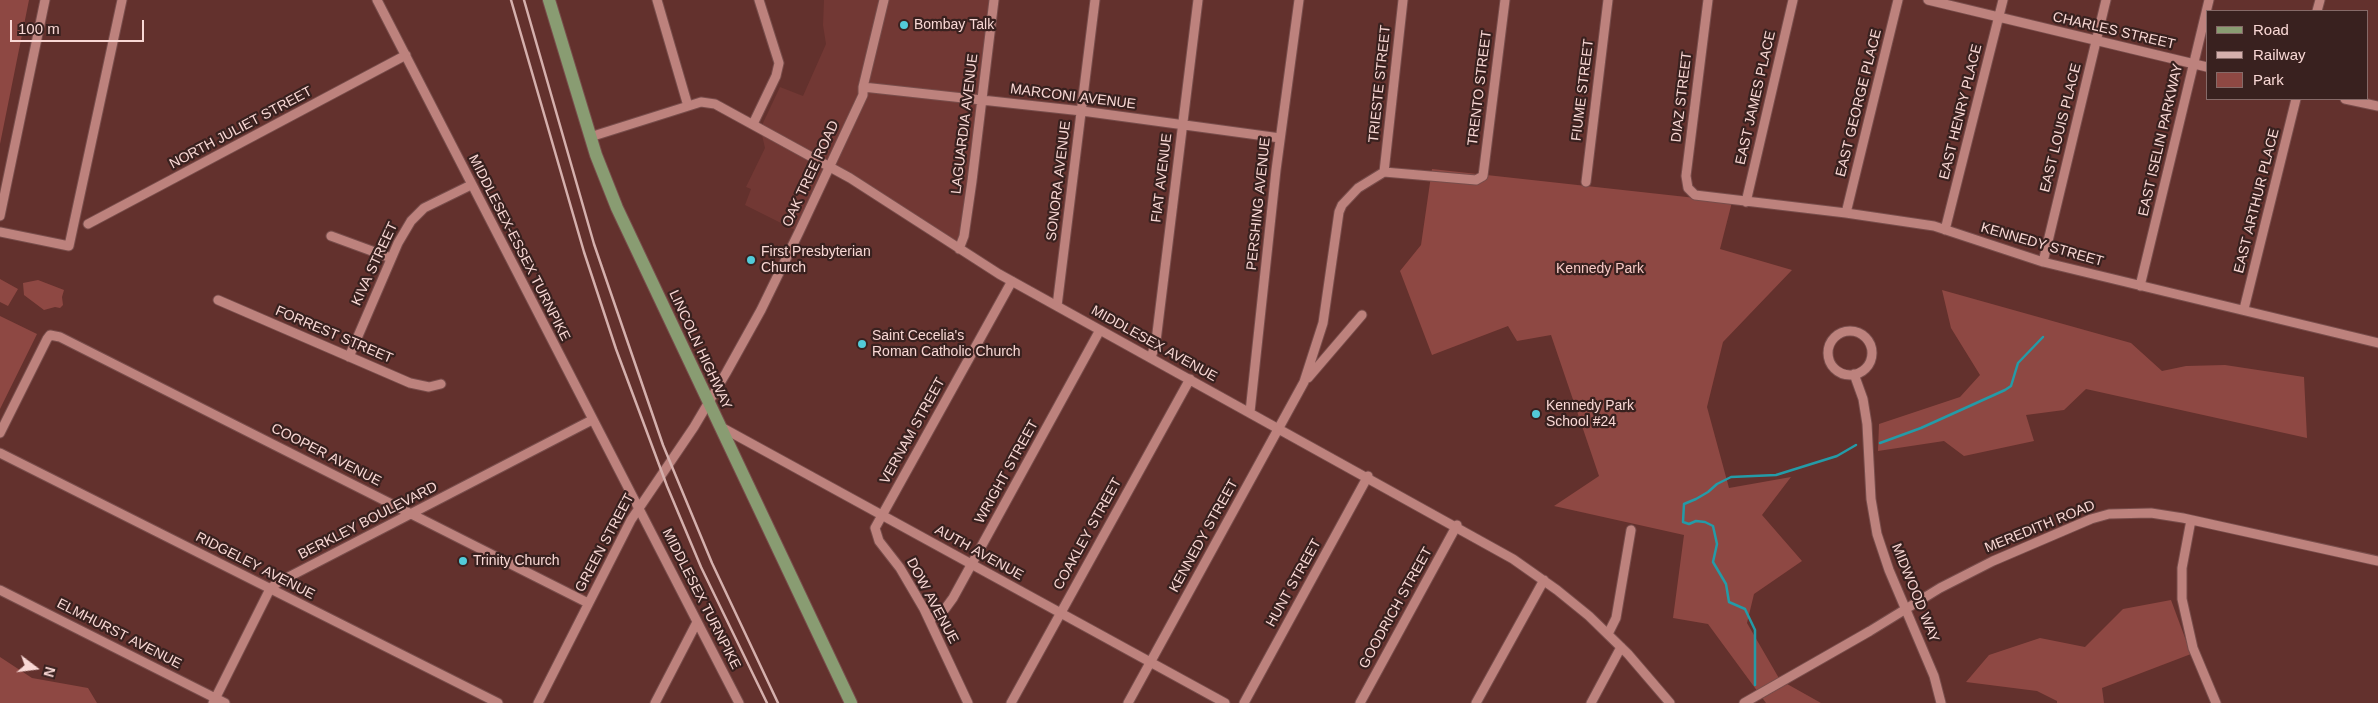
<!DOCTYPE html>
<style>
body{margin:0}
#map{position:relative;width:2378px;height:703px;overflow:hidden;background:#63312d;font-family:Helvetica,sans-serif}
canvas{display:block}
.legend{position:absolute;left:2206px;top:10px;width:162px;height:90px;box-sizing:border-box;background:#39211f;border:1px solid #866a68;margin:0;padding:6px 9px;list-style:none;font-size:15px;color:#f9d8d5}
.legend li{display:flex;align-items:center;gap:10px;height:25px}
.legend b{width:25px;border:1px solid #866a68}
.north{position:absolute;left:10px;top:643px;width:50px;height:50px;-webkit-text-stroke:4px #39211f;paint-order:stroke;rotate:105deg;font-size:14px;font-weight:700;line-height:20px;text-align:center;color:#f9d8d5}
.north::after{content:'';display:block;margin:auto;width:18px;height:22px;background:#f9d8d5;clip-path:polygon(50% 0,100% 100%,50% 72%,0 100%)}
.scale{position:absolute;left:10px;top:20px;width:134px;height:22px;box-sizing:border-box;border:2px solid #f9d8d5;border-top:0;padding-left:6px;font-size:15px;line-height:18px;white-space:nowrap;color:#f9d8d5;-webkit-text-stroke:4px #39211f;paint-order:stroke}
</style>
<div id="map">
<canvas width="2378" height="703"></canvas>
<ul class="legend">
<li><b style="height:6px;background:#899c72"></b>Road</li>
<li><b style="height:6px;background:#d5b0ad"></b>Railway</li>
<li><b style="height:14px;background:#8e4843"></b>Park</li>
</ul>
<div class="north">N</div>
<div class="scale">100 m</div>
</div>
<script>
const c = document.querySelector('canvas').getContext('2d');
c.lineJoin = 'round';
function fill(path, color) {
  c.fillStyle = color;
  c.fill(path, 'evenodd');
}
function shape(rows) {
  const path = new Path2D();
  for (const r of rows) {
    if (r.length === 3) {
      path.moveTo(r[0] + r[2], r[1]);
      path.arc(r[0], r[1], r[2], 0, 2 * Math.PI);
      continue;
    }
    path.moveTo(r[0], r[1]);
    for (let i = 2; i < r.length; i += 2) path.lineTo(r[i], r[i + 1]);
  }
  return path;
}
function stroke(path, color, width, dash) {
  c.strokeStyle = color;
  c.lineWidth = width;
  c.lineCap = dash ? 'butt' : 'round';
  c.setLineDash(dash || []);
  c.stroke(path);
}
function drawText(font, color, halo, rows, align = 'center') {
  c.font = font + ' Helvetica,sans-serif';
  c.lineWidth = 4.5;
  c.setLineDash([]);
  c.textBaseline = 'middle';
  c.strokeStyle = halo;
  c.fillStyle = color;
  for (const [text, x, y, turn = 0] of rows) {
    c.save();
    c.translate(x, y);
    c.rotate((+turn || 0) * Math.PI / 180);
    c.textAlign = isNaN(turn) ? turn : align;
    if (halo) c.strokeText(text, 0, 0);
    c.fillText(text, 0, 0);
    c.restore();
  }
}
const built = shape([
 [824,0,994,0,959,249,831,168,799,232,745,205,751,189,746,187,765,148,762,135,763,123,780,87,803,96,826,44,823,25]
]);
const green = shape([
 [0,0,29,0,0,144],
 [1432,169,1732,202,1720,249,1792,270,1723,342,1707,407,1729,488,1791,477,1762,515,1802,561,1754,594,1747,623,1780,680,1821,703,1766,703,1708,624,1673,618,1684,535,1554,506,1599,476,1551,335,1517,341,1508,326,1432,355,1400,271,1421,245],
 [0,279,18,289,8,306,0,302],
 [38,280,64,290,62,297,63,305,60,308,55,307,44,310,24,295,23,283],
 [1942,290,2131,343,2162,371,2186,366,2225,365,2304,377,2307,438,2086,389,2064,410,2026,415,2034,441,1964,456,1944,441,1878,451,1879,424,1960,397,1980,375,1951,328],
 [0,316,37,334,0,409],
 [2171,600,2191,654,2102,688,2104,703,2057,703,2057,701,2037,691,1966,682,1989,655,2040,638,2085,647,2123,609],
 [0,657,32,678,88,688,97,703,0,703]
]);
const stream = shape([
 [1880,443,1921,428,2005,390,2011,386,2018,363,2043,337],
 [1755,685,1755,630,1745,609,1729,602,1726,584,1713,562,1717,544,1713,526,1705,522,1696,521,1689,524,1683,522,1684,504,1696,499,1708,492,1717,484,1731,477,1776,475,1837,456,1856,445]
]);
const minor = shape([
 [377,0,739,703],
 [657,0,688,106],
 [1708,0,1686,176,1688,188,1695,195,1846,213,1934,226,2043,262,2378,343],
 [1928,0,2207,67],
 [2317,11,2320,0],
 [863,87,1082,111,1280,138],
 [2345,99,2378,106],
 [753,124,776,76,779,63,759,0],
 [590,137,701,102,715,104,850,178,999,274,1513,559,1557,590,1589,616,1628,654,1670,703],
 [1384,172,1403,0],
 [1586,182,1608,0],
 [1746,202,1793,0],
 [1846,213,1898,0],
 [0,216,45,0],
 [88,224,406,55],
 [1945,230,2003,0],
 [0,232,69,246,122,0],
 [331,236,391,258],
 [959,249,964,236,972,181,994,0],
 [2043,262,2106,0],
 [2140,286,2209,0],
 [218,300,410,383,429,387,441,384],
 [1057,306,1095,0],
 [2244,309,2296,99],
 [1850,353,22],
 [349,357,398,243,411,221,424,208,471,185],
 [1151,358,1156,341,1198,0],
 [1854,374,1863,399,1867,424,1871,499,1877,534,1889,570,1934,676,1941,703],
 [1308,378,1362,315],
 [1250,412,1276,170,1299,0],
 [721,427,1225,703],
 [0,433,47,339,50,335,60,337,588,603],
 [0,453,498,703],
 [2191,520,2182,568,2182,599,2193,648,2216,703],
 [0,590,225,703],
 [929,620,945,609,953,598,1100,330],
 [1608,634,1616,618,1631,530],
 [213,703,270,589,277,583,592,420],
 [538,703,631,520,694,427,726,373,761,310,799,232,863,95,863,87,884,0],
 [655,703,697,622],
 [968,703,924,609,900,568,879,541,875,528,1012,281],
 [1011,703,1190,379],
 [1128,703,1304,382,1323,323,1339,212,1342,205,1358,188,1384,172,1476,180,1483,176,1505,0],
 [1244,703,1368,476],
 [1360,703,1457,525],
 [1476,703,1544,580],
 [1591,703,1621,647],
 [1744,703,1870,631,1940,588,1993,561,2091,519,2109,514,2151,513,2183,518,2378,561]
]);
const major = shape([
 [549,0,596,155,617,208,851,703]
]);
const rail = shape([
 [511,0,584,252,616,349,667,486,701,567,767,703],
 [524,0,594,244,663,445,712,563,778,703]
]);
const markers = [
 [904,25,5,"#52cbd9"],
 [751,260,5,"#52cbd9"],
 [862,344,5,"#52cbd9"],
 [1536,414,5,"#52cbd9"],
 [463,561,5,"#52cbd9"]
];
const poiNames = [
 ["Bombay Talk",914,25],
 ["First Presbyterian",761,252],
 ["Church",761,268],
 ["Saint Cecelia's",872,336],
 ["Roman Catholic Church",872,352],
 ["Kennedy Park",1546,406],
 ["School #24",1546,422],
 ["Trinity Church",473,561]
];
const streetNames = [
 ["CHARLES STREET",2114,31,13],
 ["TRIESTE STREET",1380,84,-84],
 ["TRENTO STREET",1480,88,-83],
 ["FIUME STREET",1583,90,-83],
 ["MARCONI AVENUE",1073,97,7],
 ["DIAZ STREET",1682,97,-83],
 ["EAST JAMES PLACE",1756,98,-77],
 ["EAST GEORGE PLACE",1859,103,-76],
 ["EAST HENRY PLACE",1961,112,-76],
 ["LAGUARDIA AVENUE",965,124,-83],
 ["NORTH JULIET STREET",241,128,-28],
 ["EAST LOUIS PLACE",2061,128,-76],
 ["EAST ISELIN PARKWAY",2161,140,-77],
 ["OAK TREE ROAD",811,174,-65],
 ["FIAT AVENUE",1162,178,-83],
 ["SONORA AVENUE",1059,181,-83],
 ["EAST ARTHUR PLACE",2257,201,-76],
 ["PERSHING AVENUE",1259,204,-84],
 ["KENNEDY STREET",2042,245,16],
 ["MIDDLESEX-ESSEX TURNPIKE",519,248,63],
 ["KIVA STREET",375,264,-65],
 ["FORREST STREET",334,335,23],
 ["MIDDLESEX AVENUE",1154,344,29],
 ["LINCOLN HIGHWAY",700,350,65],
 ["VERNAM STREET",913,431,-61],
 ["COOPER AVENUE",326,455,27],
 ["WRIGHT STREET",1007,472,-61],
 ["BERKLEY BOULEVARD",368,521,-27],
 ["MEREDITH ROAD",2040,527,-22],
 ["COAKLEY STREET",1088,534,-61],
 ["KENNEDY STREET",1204,536,-61],
 ["GREEN STREET",605,543,-62],
 ["AUTH AVENUE",979,553,29],
 ["RIDGELEY AVENUE",255,566,27],
 ["HUNT STREET",1294,583,-61],
 ["MIDWOOD WAY",1915,593,68],
 ["MIDDLESEX TURNPIKE",701,599,63],
 ["DOW AVENUE",932,601,62],
 ["GOODRICH STREET",1396,608,-61],
 ["ELMHURST AVENUE",119,634,27]
];
const parkNames = [
 ["Kennedy Park",1600,269]
];
fill(built, '#723834');
fill(green, '#8e4843');
stroke(stream, '#249ba7', 2.5);
stroke(minor, '#784d4b', 11);
stroke(major, '#784d4b', 14);
stroke(minor, '#bd827d', 9);
stroke(major, '#899c72', 12);
stroke(rail, '#d5b0ad', 2.5);
for (const [x, y, r, color] of markers) {
  const dot = new Path2D();
  dot.arc(x, y, r, 0, 2 * Math.PI);
  c.fillStyle = color;
  c.fill(dot);
  stroke(dot, '#39211f', 2);
}
drawText('14px', '#f9d8d5', '#39211f', poiNames, 'left');
drawText('14px', '#f9d8d5', '#39211f', streetNames);
drawText('14px', '#f8cac6', '#39211f', parkNames);
</script>
